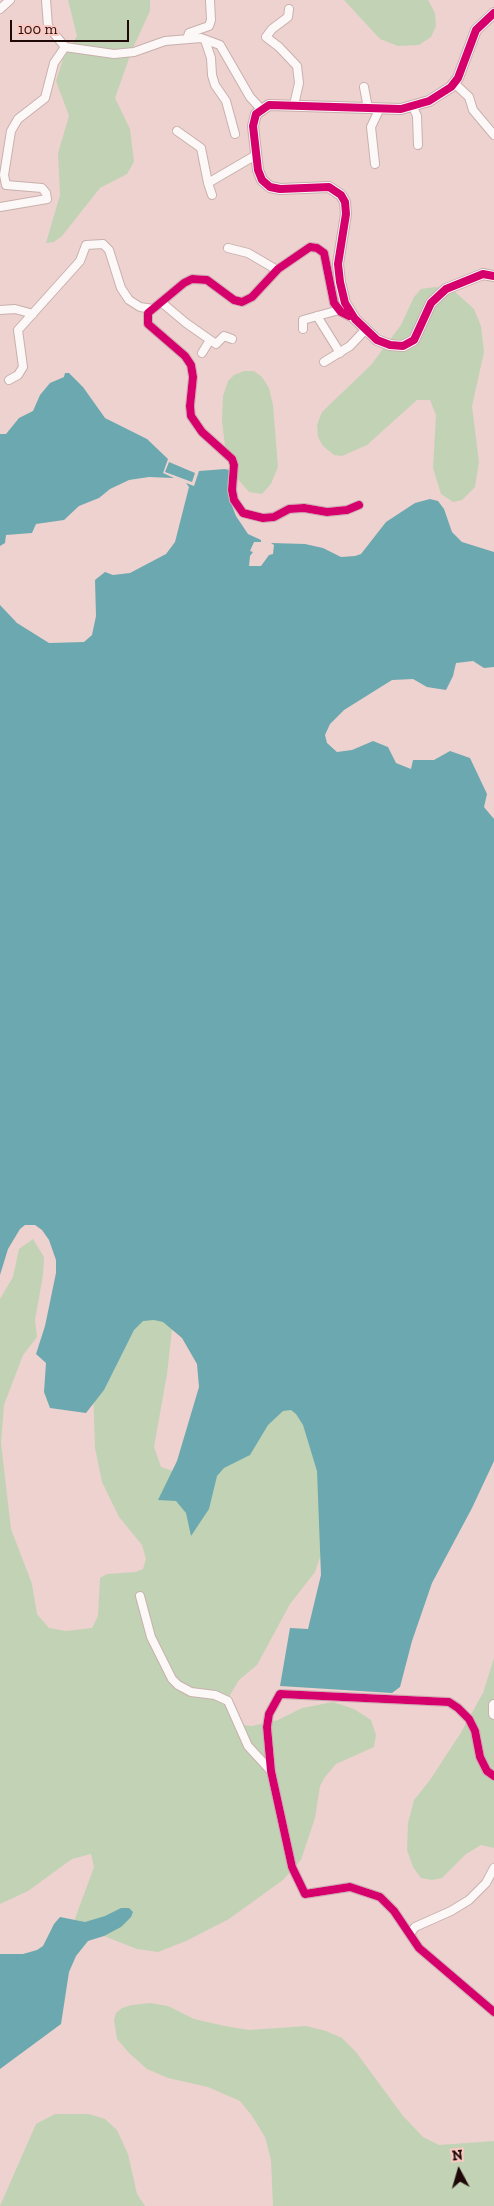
<!DOCTYPE html>
<style>
body{margin:0}
#map{position:relative;width:494px;height:2206px;overflow:hidden;background:#eed2cf;font-family:"Zilla Slab",serif}
canvas{display:block}
.north{position:absolute;left:434px;top:2146px;width:50px;height:50px;-webkit-text-stroke:4px #fbc8c2;paint-order:stroke;rotate:354deg;font-size:14px;font-weight:700;line-height:20px;text-align:center;color:#1e0908}
.north::after{content:'';display:block;margin:auto;width:18px;height:22px;background:#1e0908;clip-path:polygon(50% 0,100% 100%,50% 72%,0 100%)}
.scale{position:absolute;left:10px;top:20px;width:119px;height:22px;box-sizing:border-box;border:2px solid #1e0908;border-top:0;padding-left:6px;font-size:15px;line-height:18px;white-space:nowrap;color:#1e0908;-webkit-text-stroke:4px #fbc8c2;paint-order:stroke}
</style>
<div id="map">
<canvas width="494" height="2206"></canvas>
<div class="north">N</div>
<div class="scale">100 m</div>
</div>
<script>
const c = document.querySelector('canvas').getContext('2d');
c.lineJoin = 'round';
function fill(path, color) {
  c.fillStyle = color;
  c.fill(path, 'evenodd');
}
function shape(rows) {
  const path = new Path2D();
  for (const r of rows) {
    path.moveTo(r[0], r[1]);
    for (let i = 2; i < r.length; i += 2) path.lineTo(r[i], r[i + 1]);
  }
  return path;
}
function stroke(path, color, width, dash) {
  c.strokeStyle = color;
  c.lineWidth = width;
  c.lineCap = dash ? 'butt' : 'round';
  c.setLineDash(dash || []);
  c.stroke(path);
}
const green = shape([
 [68,0,150,0,150,11,132,50,115,98,130,129,134,162,127,174,100,188,62,236,54,242,46,243,60,195,58,153,69,116,56,81,63,59,77,36],
 [344,0,428,0,435,13,436,26,431,37,419,45,398,46,380,39],
 [435,287,453,290,474,309,481,326,484,352,472,406,479,462,475,487,462,500,453,502,441,494,433,468,436,415,430,400,417,400,367,445,342,456,334,455,323,446,318,437,317,425,322,412,371,365,401,325,414,297,421,289],
 [244,371,254,371,262,377,269,388,273,405,278,467,271,484,262,494,249,492,236,477,225,446,222,421,223,396,228,381,234,375],
 [33,1239,44,1257,43,1275,35,1320,37,1337,23,1355,4,1405,1,1443,11,1529,32,1584,37,1614,49,1628,66,1631,92,1628,98,1616,100,1578,107,1574,136,1572,143,1569,146,1559,142,1545,119,1517,102,1482,95,1448,92,1355,138,1295,174,1312,167,1374,154,1447,161,1467,173,1471,303,1364,327,1536,315,1572,290,1604,257,1665,239,1680,230,1695,232,1709,242,1725,252,1726,278,1720,302,1708,333,1702,354,1709,371,1720,376,1735,374,1747,336,1764,325,1777,320,1786,315,1818,301,1860,283,1880,229,1919,186,1941,158,1952,137,1949,73,1924,94,1867,91,1854,72,1859,28,1891,0,1904,0,1299,13,1277,19,1249],
 [494,1658,494,1848,481,1845,466,1854,442,1878,432,1880,421,1878,413,1867,407,1850,408,1823,414,1800,430,1780,460,1734,483,1693],
 [150,2003,168,2006,194,2019,225,2026,249,2030,306,2026,326,2031,342,2038,356,2052,403,2116,423,2137,439,2145,494,2141,494,2206,273,2206,271,2160,265,2137,252,2116,240,2101,208,2087,168,2078,147,2069,129,2053,117,2039,114,2020,116,2013,122,2008,132,2005],
 [55,2114,89,2114,105,2119,117,2130,128,2154,137,2194,145,2206,0,2206,36,2124]
]);
const water = shape([
 [65,373,69,373,83,387,105,418,147,439,168,459,163,473,174,478,149,477,129,480,110,489,99,498,79,506,64,520,36,524,32,533,6,535,5,543,0,546,0,434,6,434,19,418,33,411,40,395,50,383,64,377],
 [169,462,195,473,192,482,165,472],
 [225,469,229,470,229,498,236,516,248,534,261,540,261,542,254,542,250,551,253,552,250,556,249,566,261,566,269,555,273,554,274,545,271,543,305,544,323,548,341,557,355,556,361,554,386,522,415,503,430,499,438,501,444,509,452,532,462,542,494,552,494,667,484,668,473,661,456,663,453,676,446,690,427,687,413,679,392,680,344,710,330,724,325,735,327,743,337,752,352,750,373,741,388,747,396,763,411,769,413,760,434,760,450,751,470,758,487,794,484,807,494,819,494,1461,472,1508,432,1583,412,1641,400,1687,392,1693,280,1686,290,1628,308,1629,321,1575,317,1471,303,1425,296,1414,291,1410,283,1411,268,1425,250,1455,224,1468,217,1476,209,1509,191,1536,186,1513,176,1501,158,1500,177,1461,199,1387,197,1364,182,1338,163,1322,154,1320,143,1321,134,1330,104,1390,86,1413,50,1408,44,1392,46,1363,36,1354,45,1326,56,1273,56,1260,49,1240,42,1230,35,1225,25,1225,20,1229,8,1249,0,1275,0,605,17,623,49,643,84,642,92,635,96,616,95,580,105,572,113,575,130,573,166,554,175,542,189,487,186,483,194,486,199,471],
 [121,1908,129,1908,133,1912,131,1917,121,1927,104,1936,88,1941,76,1956,69,1972,61,2024,0,2069,0,1954,23,1954,37,1950,43,1946,54,1924,60,1917,85,1922,105,1916]
]);
const minor = shape([
 [46,0,48,26,65,47,114,54,134,52,165,41,201,38,220,45,250,97,261,109],
 [0,9,10,0],
 [289,9,288,17,272,29,266,37,279,47,297,66,299,83,294,105],
 [187,39,189,33,209,26,211,20,210,0],
 [205,40,211,58,212,75,215,85,226,101,235,134],
 [454,83,469,97,473,110,494,135],
 [364,87,368,108],
 [413,107,417,116,418,145],
 [177,131,201,148,208,183],
 [375,164,371,127,380,108],
 [212,195,208,183,256,155],
 [0,207,47,199,46,193,42,188,6,185,4,175,11,131,18,119,45,98,54,63,65,47],
 [228,248,248,253,277,270],
 [161,302,186,323,216,344,224,336,232,339],
 [0,310,15,309,33,314],
 [317,316,340,353],
 [355,319,341,312,334,303,324,253,317,248,310,247,278,269,252,297,242,302,234,300,207,280,192,279,184,283,148,313,148,324,185,356,191,365,193,377,190,406,191,416,202,432,232,459,234,465,232,490,234,500,243,513,263,518,274,517,289,509,304,508,327,512,347,510,359,505],
 [303,329,303,320,339,310],
 [202,353,210,340],
 [324,362,350,346,366,329],
 [9,380,18,375,23,367,18,330,80,261,86,245,103,244,109,250,121,288,129,300,140,307,153,309],
 [140,1596,151,1637,172,1679,178,1685,191,1692,215,1695,228,1701,248,1746,271,1771],
 [494,1776,487,1771,480,1757,475,1731,469,1719,458,1708,449,1702,280,1694,269,1714,267,1727,271,1771,292,1867,305,1894,350,1887,380,1897,394,1911,419,1948,494,2012],
 [410,1934,415,1927,451,1911,469,1900,486,1883,494,1868]
]);
const tertiary = shape([
 [494,13,476,30,458,78,451,87,429,101,401,109,269,105,256,114,253,126,258,170,262,180,270,187,280,189,329,187,341,195,345,202,346,214,338,264,340,282,345,303,355,319,377,340,390,345,403,346,414,340,431,303,446,289,483,274,494,276],
 [494,1705,494,1714]
]);
const cycleway = shape([
 [494,13,476,30,458,78,451,87,429,101,401,109,269,105,256,114,253,126,258,170,262,180,270,187,280,189,329,187,341,195,345,202,346,214,338,264,340,282,345,303,355,319,377,340,390,345,403,346,414,340,431,303,446,289,483,274,494,276],
 [349,316,341,312,334,303,324,253,317,248,310,247,278,269,252,297,242,302,234,300,207,280,192,279,184,283,148,313,148,324,185,356,191,365,193,377,190,406,191,416,202,432,232,459,234,465,232,490,234,500,243,513,263,518,274,517,289,509,304,508,327,512,347,510,359,505],
 [494,1776,487,1771,480,1757,475,1731,469,1719,458,1708,449,1702,280,1694,269,1714,267,1727,271,1771,292,1867,305,1894,350,1887,380,1897,394,1911,419,1948,494,2012]
]);
fill(green, '#c1d3b4');
fill(water, '#6ca8af');
stroke(minor, '#c8b0ad', 10);
stroke(tertiary, '#c8b0ad', 12);
stroke(minor, '#fcf8f8', 8);
stroke(tertiary, '#fcf8f8', 10);
stroke(cycleway, '#d6006c', 8);
</script>
